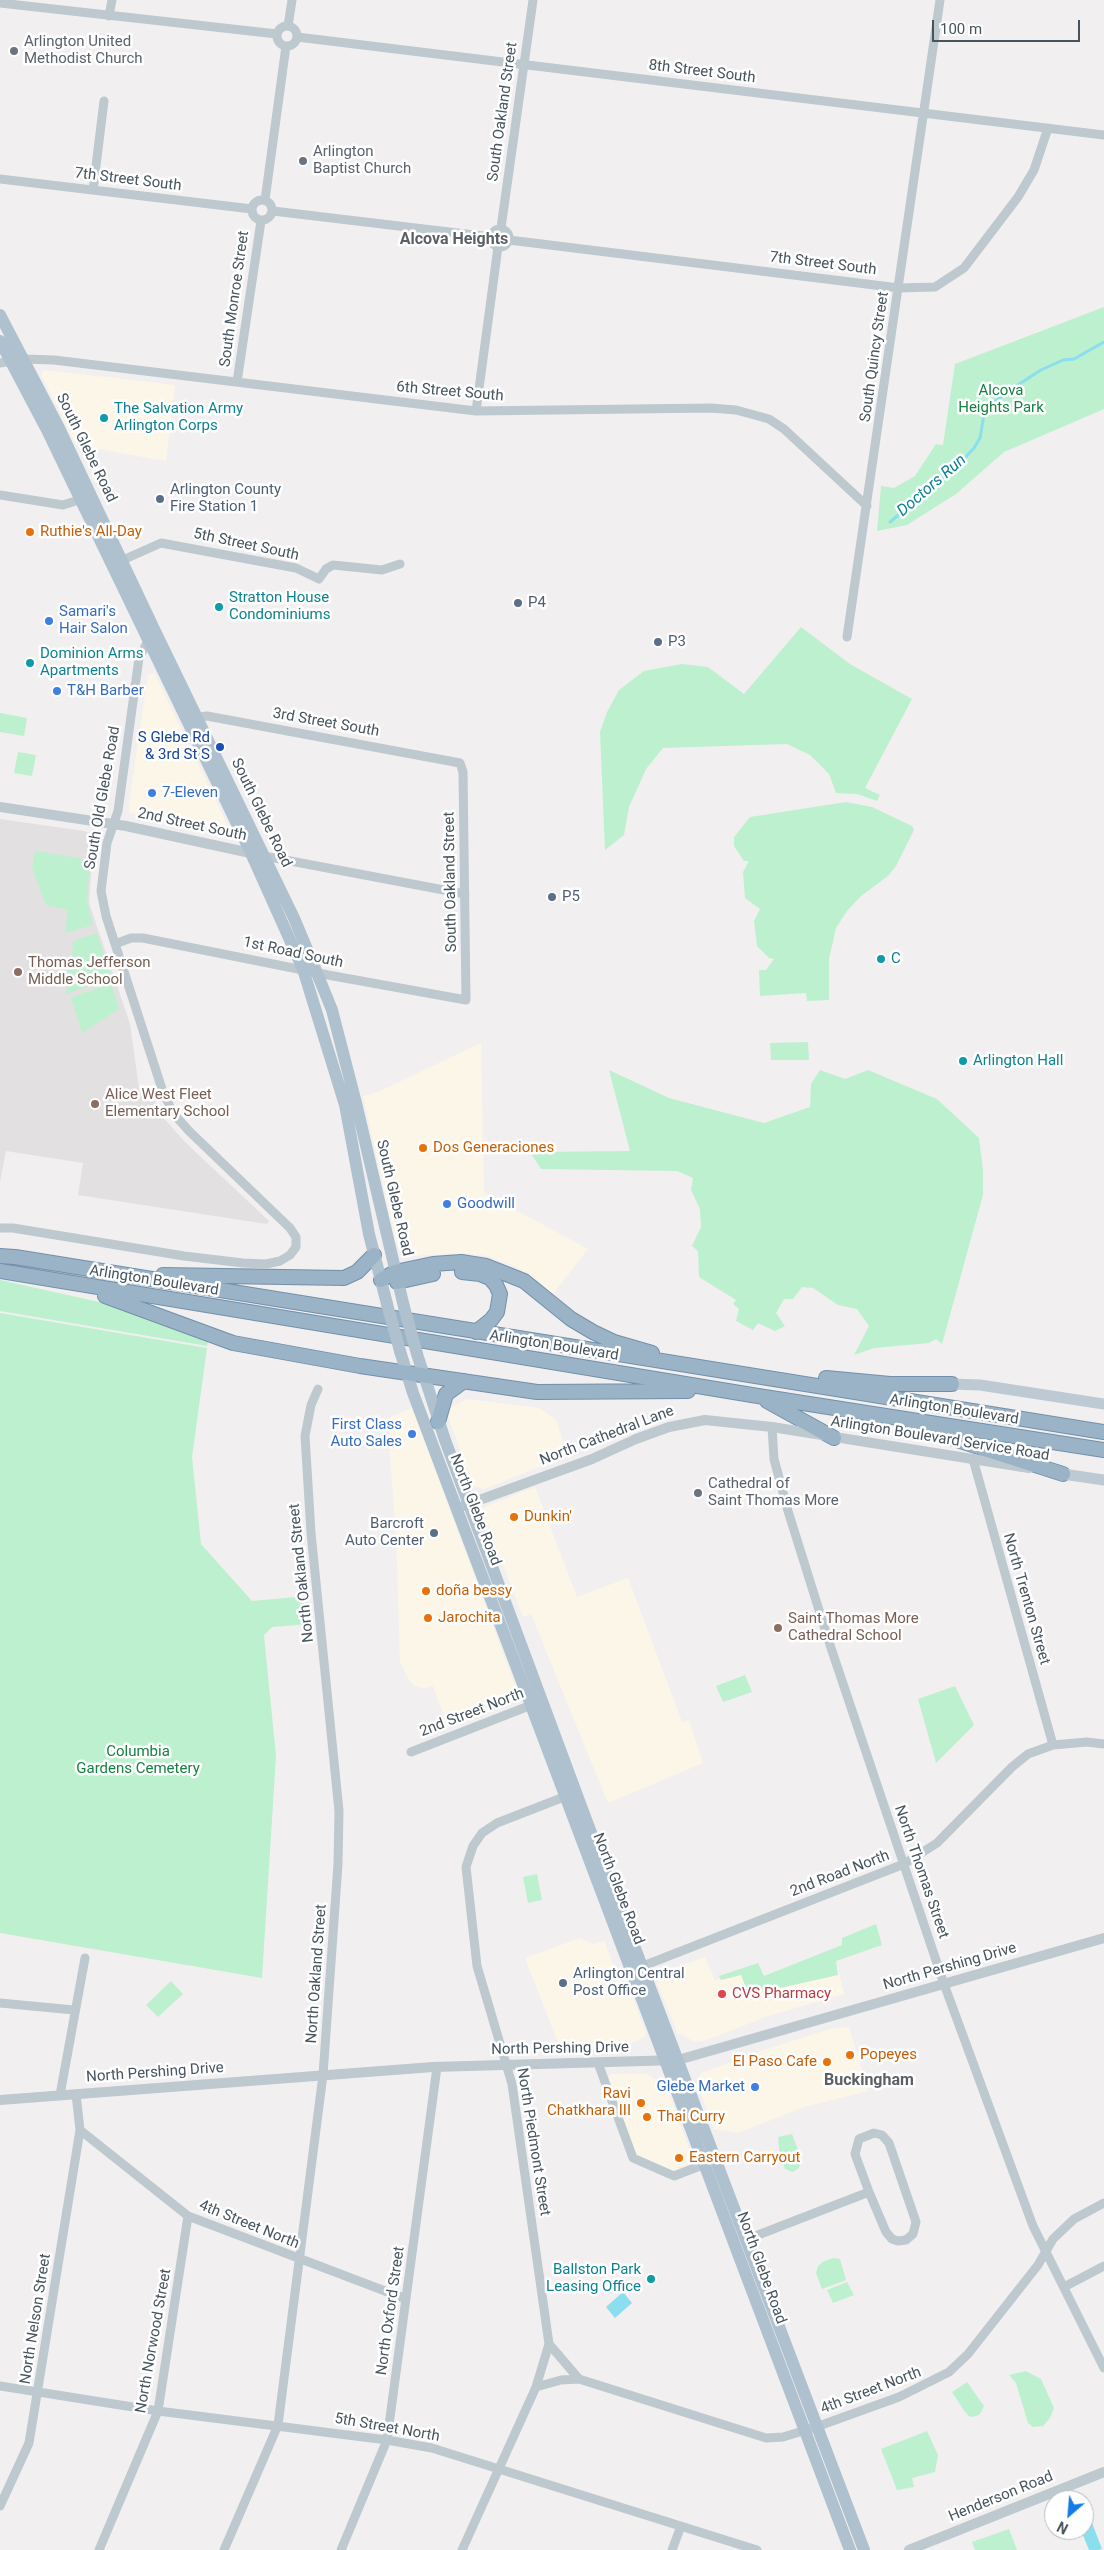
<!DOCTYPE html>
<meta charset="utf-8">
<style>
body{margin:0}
#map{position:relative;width:1104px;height:2550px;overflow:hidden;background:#f2eff0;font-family:Roboto,sans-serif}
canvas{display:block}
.north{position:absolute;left:1044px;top:2490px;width:50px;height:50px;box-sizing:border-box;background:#fff;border:1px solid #b5bbbe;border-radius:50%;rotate:207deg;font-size:14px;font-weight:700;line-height:20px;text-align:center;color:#47545d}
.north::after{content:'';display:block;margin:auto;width:18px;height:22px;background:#167ce5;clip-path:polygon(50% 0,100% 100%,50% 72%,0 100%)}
.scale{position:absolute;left:932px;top:20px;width:148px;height:22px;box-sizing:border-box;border:2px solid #47545d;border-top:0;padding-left:6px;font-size:15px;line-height:18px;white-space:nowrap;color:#47545d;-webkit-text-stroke:4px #fff;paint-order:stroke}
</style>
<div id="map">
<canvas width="1104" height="2550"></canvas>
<div class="north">N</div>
<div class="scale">100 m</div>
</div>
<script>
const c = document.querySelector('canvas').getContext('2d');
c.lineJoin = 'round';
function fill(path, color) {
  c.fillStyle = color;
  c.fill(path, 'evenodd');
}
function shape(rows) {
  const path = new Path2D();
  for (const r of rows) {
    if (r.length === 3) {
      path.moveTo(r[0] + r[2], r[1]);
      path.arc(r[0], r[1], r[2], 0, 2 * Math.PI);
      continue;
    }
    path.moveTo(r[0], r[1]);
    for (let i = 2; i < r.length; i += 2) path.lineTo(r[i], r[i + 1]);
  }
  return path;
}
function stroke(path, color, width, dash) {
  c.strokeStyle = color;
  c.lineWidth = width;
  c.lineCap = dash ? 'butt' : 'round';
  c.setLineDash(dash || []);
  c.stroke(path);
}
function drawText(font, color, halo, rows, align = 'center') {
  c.font = font + ' Roboto,sans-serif';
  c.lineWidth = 5;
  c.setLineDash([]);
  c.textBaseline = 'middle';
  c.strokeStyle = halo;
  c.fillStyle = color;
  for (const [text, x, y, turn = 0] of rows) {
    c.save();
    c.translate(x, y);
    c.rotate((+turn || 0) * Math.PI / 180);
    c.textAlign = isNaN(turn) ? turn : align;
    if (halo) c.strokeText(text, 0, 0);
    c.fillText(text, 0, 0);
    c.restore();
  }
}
const commercial = shape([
 [44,370,175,385,166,461,76,445,41,375],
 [154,673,228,826,229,831,130,813,129,805,148,675],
 [481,1043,484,1193,588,1249,553,1294,538,1281,516,1267,487,1256,464,1253,411,1256,400,1253,395,1239,363,1096,378,1092],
 [467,1399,539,1408,556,1420,568,1456,484,1489,473,1486,446,1411],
 [412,1408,520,1699,448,1726,433,1686,424,1688,415,1686,409,1680,400,1662,396,1532,389,1443,390,1417],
 [535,1487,577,1597,628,1578,682,1722,689,1721,703,1763,608,1803,531,1614,523,1617,482,1508],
 [580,1938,593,1944,604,1941,619,1979,630,1990,646,2033,645,2037,631,2043,608,2048,562,2053,525,1958],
 [834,1954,844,1994,768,2016,707,2040,694,2042,682,2034,678,2034,657,1983,662,1974,661,1970,678,1967,705,1957,715,1980,749,1967,755,1984],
 [849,2027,868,2091,804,2107,738,2133,714,2129,697,2083,701,2073,764,2050,830,2029],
 [611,2074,646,2074,658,2081,665,2082,694,2162,669,2172,636,2157,608,2078]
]);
const education = shape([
 [0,819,84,831,94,834,98,839,97,852,92,860,89,903,130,1024,139,1088,155,1101,163,1117,185,1142,269,1221,267,1224,78,1195,83,1163,6,1151,0,1182]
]);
const green = shape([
 [1104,307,1104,409,1004,452,956,494,907,525,877,531,881,486,894,488,915,476,936,444,943,445,955,364],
 [801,627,850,664,912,699,865,788,880,795,877,801,857,794,836,793,829,774,810,755,787,744,663,748,646,769,629,807,624,835,605,850,600,732,607,712,619,690,644,671,682,664,708,667,744,694],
 [0,713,27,718,24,736,0,732],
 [18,752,36,755,32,776,14,773],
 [846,802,872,807,912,826,914,830,896,866,888,876,861,896,847,911,836,928,829,959,829,1000,807,1001,806,993,760,996,759,970,766,970,774,959,769,958,757,946,754,921,760,909,745,898,743,872,749,861,744,861,734,846,734,837,750,817],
 [35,851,90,860,87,901,93,925,65,933,68,910,46,905,32,868],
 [97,933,112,979,65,994,70,981,68,969,72,960,73,941],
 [111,984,119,1009,82,1033,71,997],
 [808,1042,809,1060,771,1060,770,1043],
 [609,1070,669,1098,764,1123,810,1107,811,1084,820,1070,845,1079,868,1070,937,1099,979,1138,983,1170,983,1195,942,1344,936,1339,929,1343,874,1348,854,1355,869,1326,857,1309,838,1305,813,1288,802,1287,793,1299,784,1299,776,1313,785,1326,775,1331,758,1323,753,1330,736,1321,739,1309,733,1304,736,1300,699,1277,698,1251,692,1246,701,1227,700,1209,691,1190,693,1178,677,1171,541,1169,530,1152,630,1151],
 [0,1280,117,1306,209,1338,207,1346,0,1311],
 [0,1313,207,1348,192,1457,201,1544,252,1601,307,1596,310,1624,272,1627,264,1635,276,1756,262,1978,0,1933],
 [745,1675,752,1692,723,1702,716,1686],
 [955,1686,974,1725,936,1763,918,1699],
 [537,1874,542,1900,528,1903,523,1877],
 [876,1924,882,1945,836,1961,838,1975,749,1995,741,1975,721,1980,719,1976,758,1963,764,1976,842,1945,842,1938],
 [171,1981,183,1994,158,2017,146,2005],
 [792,2134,801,2158,799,2168,793,2172,785,2169,780,2157,778,2137],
 [834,2258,840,2259,846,2280,822,2289,816,2273,818,2266,824,2261],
 [847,2282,854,2295,833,2303,827,2290],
 [1026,2371,1041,2379,1054,2408,1050,2418,1043,2426,1033,2427,1028,2423,1016,2383,1009,2375],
 [967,2382,984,2406,980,2414,976,2416,970,2417,965,2412,952,2392],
 [927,2431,938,2455,935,2472,912,2478,914,2487,897,2490,881,2449],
 [1009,2529,1017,2550,975,2550,972,2542]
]);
const water = shape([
 [623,2292,632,2303,615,2318,606,2307],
 [1092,2523,1102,2549,1098,2550,1089,2550,1081,2530]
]);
const stream = shape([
 [890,522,957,466,974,448,980,438,985,409,1013,388,1041,370,1063,360,1074,359,1104,342]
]);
const minor = shape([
 [0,3,277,34],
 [109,16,112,0],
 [288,26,292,0],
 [287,36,10],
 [297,37,1104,135],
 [0,179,252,209],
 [93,190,104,101],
 [262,210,10],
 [265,200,286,46],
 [273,211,491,237],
 [501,228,533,0],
 [500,238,9],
 [509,240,899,288,935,287,964,268,1018,197,1034,170,1048,128],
 [0,363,24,359,54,360,476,411,711,408,736,410,769,419,784,429,867,506],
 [237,382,261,221],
 [476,411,498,247],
 [0,495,63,505,85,498],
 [116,563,161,543,296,568,319,579,326,569,333,565,382,570,400,564],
 [847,637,940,0],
 [264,856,465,894],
 [115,944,131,938,143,938,328,975,466,1000,463,772,460,763,207,716,193,718],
 [0,1228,13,1228,184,1256,243,1263,266,1264,280,1261,290,1255,296,1247,296,1237,290,1228,189,1131,173,1113,162,1089,106,916,101,891,107,843,118,811,139,658,148,641],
 [772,1427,774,1459,788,1511,829,1642,944,1984,1033,2226,1104,2368],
 [973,1459,1053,1745],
 [411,1752,534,1704],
 [643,1966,904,1864,937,1843,1012,1767,1028,1754,1053,1745,1087,1742,1104,1744],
 [0,2003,74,2010],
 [598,2063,633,2158,674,2176,705,2164],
 [76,2094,80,2130,188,2216,406,2299],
 [60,2095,85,1958],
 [745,2240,869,2192,855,2154,859,2139,874,2133,882,2135,889,2143,916,2222,913,2234,906,2240,898,2241,892,2239,886,2232,869,2192],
 [1064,2287,1104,2266],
 [549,2344,579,2379],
 [0,2386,158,2411,387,2440,432,2448,757,2550],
 [536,2387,561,2380,579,2379,766,2438,783,2437,816,2427,899,2397,949,2372,968,2354,1038,2265,1053,2239,1074,2219,1104,2203],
 [0,2506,29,2443,80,2130],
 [99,2550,158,2411,188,2216],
 [224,2550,278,2425,323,2075,338,1864,339,1811,311,1533,305,1436,311,1405,318,1389],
 [341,2550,387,2440,437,2067],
 [462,2550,536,2387,549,2344,512,2084,477,1966,466,1867,473,1846,482,1833,497,1823,569,1795],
 [672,2550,681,2526]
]);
const tertiary = shape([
 [0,807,126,826,255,854],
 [463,1506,592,1459,636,1439,669,1427,705,1420,772,1427,1029,1468],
 [0,2100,433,2067,678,2060,1104,1938],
 [909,2550,1104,2472]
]);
const secondary = shape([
 [952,1384,980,1385,1104,1404],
 [1063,1474,1104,1480]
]);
const primary = shape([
 [0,315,59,428,154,629,294,918,317,973,332,1010,356,1103,404,1307],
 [0,341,47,430,251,853,303,969,345,1105,369,1234,387,1304],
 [400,1351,413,1393,850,2550],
 [417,1354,445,1440,587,1822,864,2550]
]);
const trunk = shape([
 [0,1256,15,1257,1104,1432],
 [0,1271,758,1396,1104,1450],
 [462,1272,480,1274,490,1278,496,1285,500,1294,497,1312,491,1320,476,1332],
 [163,1275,344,1278,357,1272,374,1255],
 [381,1280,395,1272,433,1264,461,1262,486,1266,524,1281,571,1319,593,1332,614,1342,652,1353],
 [397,1282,433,1274],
 [105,1296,233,1343,360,1366,537,1392,688,1391],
 [826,1378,890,1384,952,1384],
 [767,1401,834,1438],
 [438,1422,446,1394,464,1381],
 [913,1426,1063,1474]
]);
const primaryBridge = shape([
 [387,1304,400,1351],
 [404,1307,417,1354]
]);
const markers = [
 [14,51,5,"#6b7280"],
 [303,161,5,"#6b7280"],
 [104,418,5,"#0f9aa8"],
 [160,499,5,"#5c6f8a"],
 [30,532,5,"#e8710a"],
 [518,603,5,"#5c6f8a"],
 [219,607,5,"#0f9aa8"],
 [49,621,5,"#3f7fe0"],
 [658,642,5,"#5c6f8a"],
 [30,663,5,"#0f9aa8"],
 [57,691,5,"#3f7fe0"],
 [220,747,5,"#1a4fb4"],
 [152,793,5,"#3f7fe0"],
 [552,897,5,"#5c6f8a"],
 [881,959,5,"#0f9aa8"],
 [18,972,5,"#8d6e63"],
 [963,1061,5,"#0f9aa8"],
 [95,1104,5,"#8d6e63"],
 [423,1148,5,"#e8710a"],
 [447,1204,5,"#3f7fe0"],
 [412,1434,5,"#3f7fe0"],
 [698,1493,5,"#6b7280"],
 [514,1517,5,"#e8710a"],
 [434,1533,5,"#5c6f8a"],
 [426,1591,5,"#e8710a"],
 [428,1618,5,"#e8710a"],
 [778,1628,5,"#8d6e63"],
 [563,1983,5,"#5c6f8a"],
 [722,1994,5,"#e0444e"],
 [850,2055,5,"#e8710a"],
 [827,2062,5,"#e8710a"],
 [755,2087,5,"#3f7fe0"],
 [641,2103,5,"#e8710a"],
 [647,2117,5,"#e8710a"],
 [679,2158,5,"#e8710a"],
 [651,2279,5,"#0f9aa8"]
];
const worshipNames = [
 ["Arlington United",24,42],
 ["Methodist Church",24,59],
 ["Arlington",313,152],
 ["Baptist Church",313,169],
 ["Cathedral of",708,1484],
 ["Saint Thomas More",708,1501]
];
const streetNames = [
 ["8th Street South",702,72,7],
 ["South Oakland Street",503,112,-82],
 ["7th Street South",128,180,7],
 ["7th Street South",823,264,7],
 ["South Monroe Street",235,299,-82],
 ["South Quincy Street",875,357,-82],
 ["6th Street South",450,392,5],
 ["South Glebe Road",86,448,64],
 ["5th Street South",246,545,12],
 ["3rd Street South",326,723,10],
 ["South Old Glebe Road",103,798,-80],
 ["South Glebe Road",261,813,64],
 ["2nd Street South",192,825,12],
 ["South Oakland Street",451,882,-91],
 ["1st Road South",293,953,12],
 ["South Glebe Road",394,1198,77],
 ["Arlington Boulevard",154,1281,9],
 ["Arlington Boulevard",554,1346,9],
 ["Arlington Boulevard",954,1410,9],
 ["North Cathedral Lane",607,1436,-21],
 ["Arlington Boulevard Service Road",940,1439,9],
 ["North Glebe Road",475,1510,69],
 ["North Oakland Street",302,1573,-96],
 ["North Trenton Street",1026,1599,74],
 ["2nd Street North",472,1713,-21],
 ["North Thomas Street",921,1872,71],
 ["2nd Road North",840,1874,-21],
 ["North Glebe Road",618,1889,69],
 ["North Pershing Drive",950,1967,-16],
 ["North Oakland Street",317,1974,-86],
 ["North Pershing Drive",560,2049,-1],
 ["North Pershing Drive",155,2073,-4],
 ["North Piedmont Street",533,2142,81],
 ["4th Street North",249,2225,22],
 ["North Glebe Road",761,2268,70],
 ["North Oxford Street",391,2311,-82],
 ["North Nelson Street",36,2319,-81],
 ["North Norwood Street",154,2341,-80],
 ["4th Street North",871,2391,-21],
 ["5th Street North",387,2428,10],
 ["Henderson Road",1001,2497,-22]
];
const parkNames = [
 ["Alcova",1001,391],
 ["Heights Park",1001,408],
 ["Columbia",138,1752],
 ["Gardens Cemetery",138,1769]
];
const cultureNames = [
 ["The Salvation Army",114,409],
 ["Arlington Corps",114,426],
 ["Stratton House",229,598],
 ["Condominiums",229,615],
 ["Dominion Arms",40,654],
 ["Apartments",40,671],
 ["C",891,959],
 ["Arlington Hall",973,1061],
 ["Ballston Park",641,2270,"right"],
 ["Leasing Office",641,2287,"right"]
];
const serviceNames = [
 ["Arlington County",170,490],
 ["Fire Station 1",170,507],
 ["P4",528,603],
 ["P3",668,642],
 ["P5",562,897],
 ["Barcroft",424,1524,"right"],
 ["Auto Center",424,1541,"right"],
 ["Arlington Central",573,1974],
 ["Post Office",573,1991]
];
const foodNames = [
 ["Ruthie's All-Day",40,532],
 ["Dos Generaciones",433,1148],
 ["Dunkin'",524,1517],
 ["doña bessy",436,1591],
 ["Jarochita",438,1618],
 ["Popeyes",860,2055],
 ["El Paso Cafe",817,2062,"right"],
 ["Ravi",631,2094,"right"],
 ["Chatkhara III",631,2111,"right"],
 ["Thai Curry",657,2117],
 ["Eastern Carryout",689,2158]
];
const shopNames = [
 ["Samari's",59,612],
 ["Hair Salon",59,629],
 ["T&H Barber",67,691],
 ["7-Eleven",162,793],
 ["Goodwill",457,1204],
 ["First Class",402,1425,"right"],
 ["Auto Sales",402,1442,"right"],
 ["Glebe Market",745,2087,"right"]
];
const transitNames = [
 ["S Glebe Rd",210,738],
 ["& 3rd St S",210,755]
];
const educationNames = [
 ["Thomas Jefferson",28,963],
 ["Middle School",28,980],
 ["Alice West Fleet",105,1095],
 ["Elementary School",105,1112],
 ["Saint Thomas More",788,1619],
 ["Cathedral School",788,1636]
];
const healthNames = [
 ["CVS Pharmacy",732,1994]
];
const neighbourhoodNames = [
 ["Alcova Heights",454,240],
 ["Buckingham",869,2081]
];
const waterNames = [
 ["Doctors Run",932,486,-41]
];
fill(commercial, '#fcf6e9');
fill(education, '#e3e0e2');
fill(green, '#bdf0ce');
fill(water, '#8adeed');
stroke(stream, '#8adeed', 3);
stroke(trunk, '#7290ab', 16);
stroke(minor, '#bdc8cf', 9);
stroke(tertiary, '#bdc8cf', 10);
stroke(secondary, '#bdc9d3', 11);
stroke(primary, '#afc1cf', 12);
stroke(trunk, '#9ab3c7', 14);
stroke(primaryBridge, '#afc1cf', 12);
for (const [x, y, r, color] of markers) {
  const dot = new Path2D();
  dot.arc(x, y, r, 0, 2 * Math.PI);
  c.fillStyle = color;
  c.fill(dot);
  stroke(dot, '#fff', 2);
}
drawText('15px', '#5b616d', '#fff', worshipNames, 'left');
drawText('15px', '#47545d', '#fff', streetNames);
drawText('15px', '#168145', '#fff', parkNames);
drawText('15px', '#0d838f', '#fff', cultureNames, 'left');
drawText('15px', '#4e5e75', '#fff', serviceNames, 'left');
drawText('15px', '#c56008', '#fff', foodNames, 'left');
drawText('15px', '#366cbe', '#fff', shopNames, 'left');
drawText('15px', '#164399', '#fff', transitNames, 'right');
drawText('15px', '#785e54', '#fff', educationNames, 'left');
drawText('15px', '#be3a42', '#fff', healthNames, 'left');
drawText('bold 16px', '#5c6065', '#fff', neighbourhoodNames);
drawText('italic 16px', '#0b8096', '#fff', waterNames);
</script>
